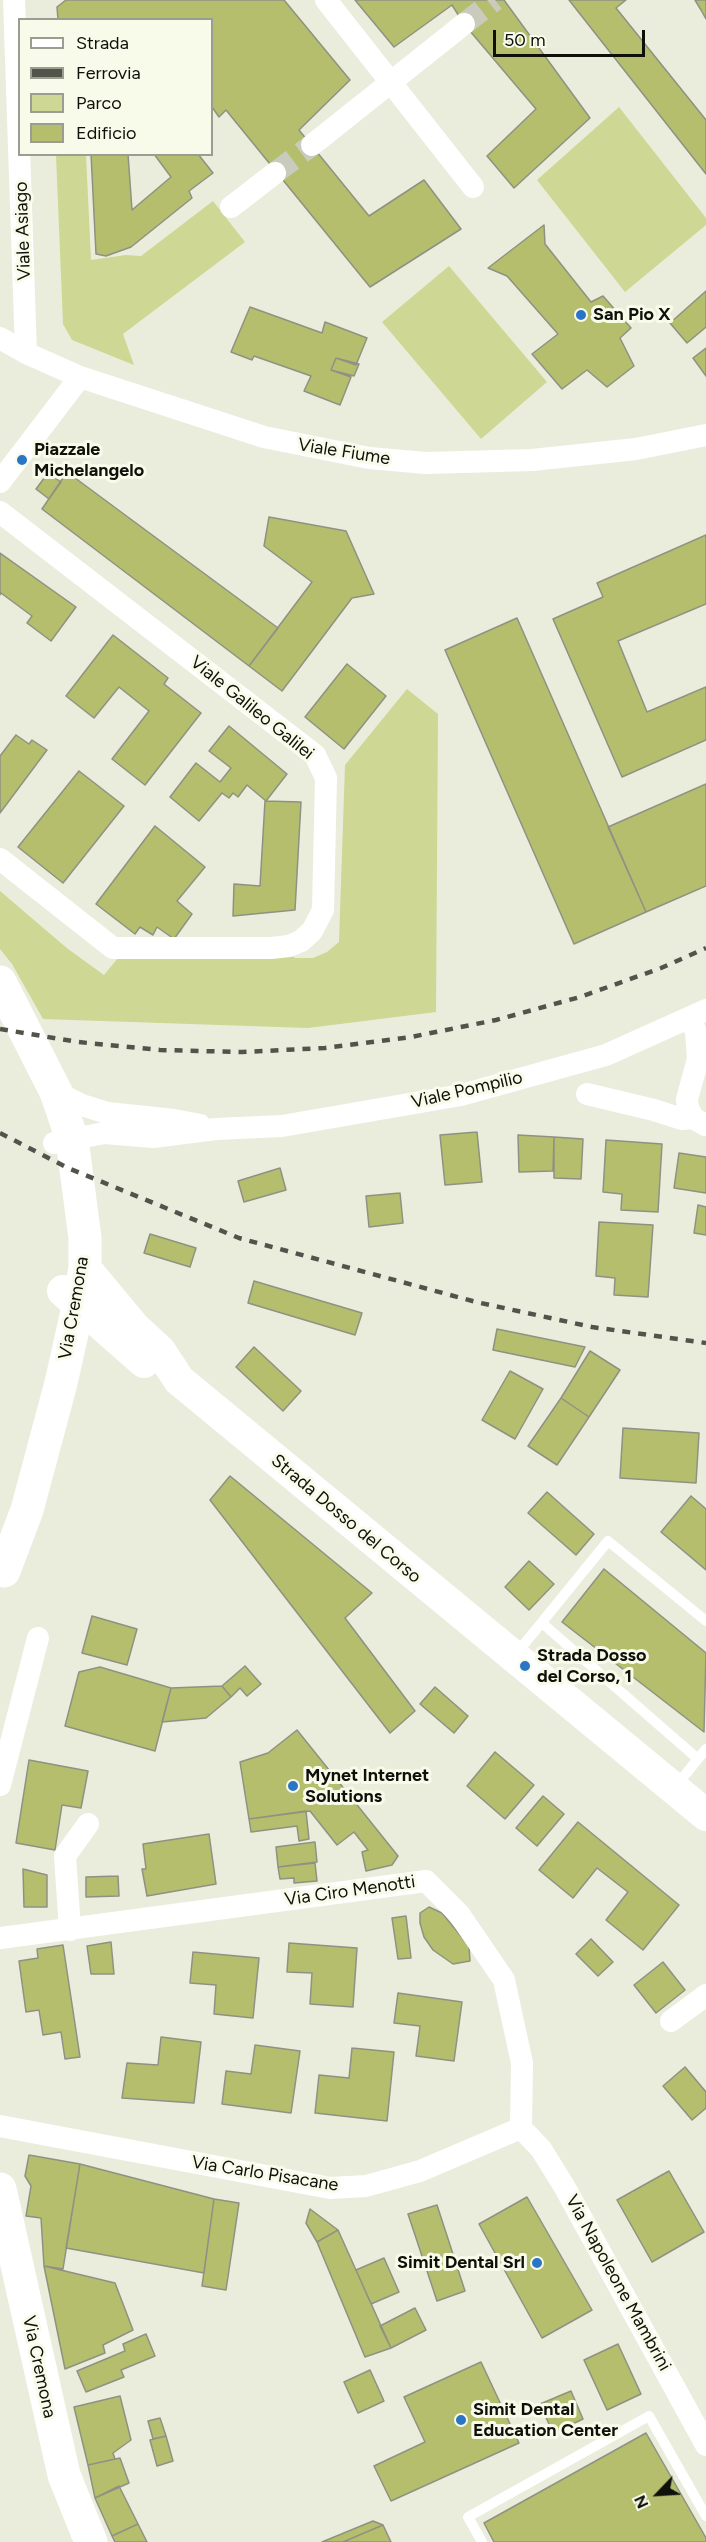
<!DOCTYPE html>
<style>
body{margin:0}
#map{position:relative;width:706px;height:2542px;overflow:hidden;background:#eaeddc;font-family:Figtree,sans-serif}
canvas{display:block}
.legend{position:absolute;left:18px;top:18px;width:195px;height:138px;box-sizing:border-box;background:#f8fbe9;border:2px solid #9b9d90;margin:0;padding:8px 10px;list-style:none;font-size:18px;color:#0f100a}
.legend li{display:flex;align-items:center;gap:12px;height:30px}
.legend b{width:30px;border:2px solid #9b9d90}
.north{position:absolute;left:628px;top:2464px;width:60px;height:60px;-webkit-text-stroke:4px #f8fbe9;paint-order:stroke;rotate:245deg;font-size:16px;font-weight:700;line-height:24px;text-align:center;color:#0f100a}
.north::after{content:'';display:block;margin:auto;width:21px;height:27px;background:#0f100a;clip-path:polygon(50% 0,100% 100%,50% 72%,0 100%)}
.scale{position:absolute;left:493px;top:30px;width:152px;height:27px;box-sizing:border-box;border:3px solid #0f100a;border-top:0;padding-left:8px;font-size:18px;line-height:21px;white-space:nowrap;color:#0f100a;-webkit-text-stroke:4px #f8fbe9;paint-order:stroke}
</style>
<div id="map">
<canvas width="706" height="2542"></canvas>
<ul class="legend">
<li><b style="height:8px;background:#fff"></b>Strada</li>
<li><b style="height:8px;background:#52544b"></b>Ferrovia</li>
<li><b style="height:16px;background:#ced794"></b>Parco</li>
<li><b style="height:16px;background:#b5be6d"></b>Edificio</li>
</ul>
<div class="north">N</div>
<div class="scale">50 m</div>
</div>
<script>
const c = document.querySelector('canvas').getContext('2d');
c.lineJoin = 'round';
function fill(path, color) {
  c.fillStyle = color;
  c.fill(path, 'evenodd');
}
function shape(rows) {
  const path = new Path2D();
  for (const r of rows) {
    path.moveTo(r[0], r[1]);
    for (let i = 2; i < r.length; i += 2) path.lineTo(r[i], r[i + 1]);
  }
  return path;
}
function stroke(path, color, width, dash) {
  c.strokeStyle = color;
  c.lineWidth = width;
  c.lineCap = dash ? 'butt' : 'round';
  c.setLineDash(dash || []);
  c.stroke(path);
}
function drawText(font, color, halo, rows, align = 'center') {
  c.font = font + ' Figtree,sans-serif';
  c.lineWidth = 6;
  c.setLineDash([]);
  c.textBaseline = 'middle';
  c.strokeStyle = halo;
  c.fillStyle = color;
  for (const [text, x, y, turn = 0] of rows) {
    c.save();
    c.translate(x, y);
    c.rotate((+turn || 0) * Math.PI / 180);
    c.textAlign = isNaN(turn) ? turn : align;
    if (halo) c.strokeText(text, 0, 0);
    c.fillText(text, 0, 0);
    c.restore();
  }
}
const green = shape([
 [619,107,706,218,706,225,625,292,537,180],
 [56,155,86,155,91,260,126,255,141,256,213,201,245,242,123,334,134,365,72,340,63,324],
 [449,266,547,382,481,439,382,322],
 [407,689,438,714,436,1012,308,1028,43,1019,12,964,0,949,0,891,68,949,104,975,118,958,287,951,295,958,313,958,327,952,339,942,345,765]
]);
const building = shape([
 [66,0,284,0,350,80,299,130,369,216,424,180,461,229,370,287,226,110,219,117,212,107,212,20,58,20,57,7,66,0],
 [355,0,504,0,590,118,514,188,487,156,536,109,464,24,452,5,394,47,355,0],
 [569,0,626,0,616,8,706,120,706,174,569,0],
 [695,0,706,0,706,19,701,10,695,0],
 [91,154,128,154,132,210,171,177,154,154,198,154,213,173,189,191,192,198,131,247,106,256,96,254,91,154],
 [544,225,545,244,591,302,603,296,631,328,620,338,634,366,607,387,587,370,562,389,532,354,558,334,507,276,488,268,544,225],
 [706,291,706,327,687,343,670,323,706,291],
 [250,307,322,333,325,322,367,338,356,365,336,358,331,370,351,377,340,405,304,391,311,376,254,356,252,360,231,352,250,307],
 [706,348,706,376,693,358,706,348],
 [336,358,359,364,354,376,331,370,336,358],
 [67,472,278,628,249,666,42,509,67,472],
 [48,473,61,482,49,499,36,489,48,473],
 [269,517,346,531,374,594,352,598,282,691,249,666,312,582,264,546,269,517],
 [706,535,706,604,618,641,647,712,706,687,706,740,622,777,553,619,603,597,597,583,706,535],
 [0,553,76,607,51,641,27,623,32,616,1,593,0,595,0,553],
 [517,618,646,912,574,944,445,650,517,618],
 [113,635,168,678,164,684,201,713,145,785,112,759,149,711,119,687,94,718,66,696,113,635],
 [347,664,386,696,344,749,305,717,347,664],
 [229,726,287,774,266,801,247,785,238,797,233,793,229,798,222,793,199,821,170,797,196,763,220,782,231,768,209,751,229,726],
 [16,735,29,744,32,740,47,750,0,813,0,756,16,735],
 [79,771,124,806,63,883,18,847,79,771],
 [706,784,706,886,646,912,608,827,706,784],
 [265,801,301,802,295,910,233,916,234,884,260,886,265,801],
 [155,826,205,867,177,901,192,914,174,939,157,927,153,935,140,927,135,934,96,904,155,826],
 [477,1132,482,1182,445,1185,440,1135,477,1132],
 [518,1135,554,1137,553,1171,519,1172,518,1135],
 [554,1137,583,1139,581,1179,554,1178,554,1137],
 [606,1140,662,1144,658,1212,621,1210,622,1194,603,1192,606,1140],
 [679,1153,706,1157,706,1193,674,1188,679,1153],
 [280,1168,286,1190,244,1202,238,1181,280,1168],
 [400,1193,403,1223,369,1227,366,1196,400,1193],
 [698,1205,706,1207,706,1235,694,1233,698,1205],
 [599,1222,653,1225,648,1297,614,1295,615,1278,596,1276,599,1222],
 [150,1234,196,1248,190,1267,144,1253,150,1234],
 [254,1281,362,1313,355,1335,248,1303,254,1281],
 [497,1329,585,1347,575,1367,493,1350,497,1329],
 [254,1347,301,1391,283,1411,236,1367,254,1347],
 [590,1351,620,1370,589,1417,561,1398,590,1351],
 [510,1371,543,1389,515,1439,482,1420,510,1371],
 [561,1398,589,1417,557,1465,528,1446,561,1398],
 [623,1428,699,1433,696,1483,620,1478,623,1428],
 [230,1476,372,1593,345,1618,415,1711,390,1733,210,1500,230,1476],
 [547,1492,594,1534,576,1555,528,1513,547,1492],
 [691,1496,706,1509,706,1570,661,1532,691,1496],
 [529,1561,554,1584,529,1610,505,1587,529,1561],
 [604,1569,706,1653,704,1732,562,1622,604,1569],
 [92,1616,137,1629,127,1665,82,1653,92,1616],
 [245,1666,261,1684,247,1696,240,1688,231,1697,222,1686,245,1666],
 [100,1667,171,1688,155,1751,65,1726,79,1672,100,1667],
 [222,1686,231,1697,206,1718,162,1722,171,1688,222,1686],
 [435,1687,468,1716,454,1733,420,1704,435,1687],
 [297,1730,398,1856,392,1865,366,1871,362,1852,368,1850,354,1832,337,1845,310,1811,249,1819,240,1762,268,1753,297,1730],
 [495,1752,534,1785,505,1819,467,1786,495,1752],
 [29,1760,88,1771,81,1808,62,1805,55,1850,16,1843,29,1760],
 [543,1796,564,1814,537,1846,516,1828,543,1796],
 [306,1811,309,1839,299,1841,297,1826,251,1832,249,1819,306,1811],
 [578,1822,679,1905,643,1950,606,1920,628,1892,597,1868,573,1898,539,1870,578,1822],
 [209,1834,216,1884,147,1896,142,1869,146,1869,143,1844,209,1834],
 [315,1842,317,1862,278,1867,276,1847,315,1842],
 [315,1863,317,1881,294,1883,294,1878,280,1879,278,1867,315,1863],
 [23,1869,47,1875,47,1907,24,1907,23,1869],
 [118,1876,119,1896,86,1897,86,1877,118,1876],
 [429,1907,442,1913,469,1946,470,1961,453,1964,433,1950,424,1937,420,1923,420,1913,429,1907],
 [406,1916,411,1958,398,1959,392,1918,406,1916],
 [591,1939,613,1962,598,1976,576,1954,591,1939],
 [111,1942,114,1974,91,1974,87,1946,111,1942],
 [289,1943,357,1948,353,2007,310,2004,312,1973,287,1972,289,1943],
 [63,1945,80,2057,65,2059,61,2032,43,2035,39,2010,26,2012,19,1961,38,1958,37,1949,63,1945],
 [193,1952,259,1958,253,2018,214,2014,216,1985,190,1983,193,1952],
 [663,1962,685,1990,656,2013,634,1985,663,1962],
 [398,1993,462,2002,454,2061,416,2056,420,2026,394,2023,398,1993],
 [161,2037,201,2042,194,2103,122,2098,127,2063,158,2065,161,2037],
 [255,2045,300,2051,291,2113,222,2104,226,2071,251,2074,255,2045],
 [352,2048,394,2052,387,2121,315,2113,319,2075,349,2078,352,2048],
 [685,2067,706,2092,706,2108,692,2120,663,2086,685,2067],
 [29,2155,80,2164,63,2269,44,2266,41,2218,26,2216,31,2186,25,2176,29,2155],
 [80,2164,214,2199,204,2273,66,2248,80,2164],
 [669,2171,704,2232,652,2262,617,2200,669,2171],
 [527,2197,592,2310,542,2338,479,2224,527,2197],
 [214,2199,239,2203,226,2290,202,2286,214,2199],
 [437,2205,465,2291,437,2301,408,2214,437,2205],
 [310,2209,338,2230,317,2242,306,2223,310,2209],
 [338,2230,391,2348,365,2357,317,2242,338,2230],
 [384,2258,399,2292,371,2304,356,2270,384,2258],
 [44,2266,115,2283,133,2330,103,2345,105,2353,65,2369,44,2266],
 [415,2308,426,2330,391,2348,380,2326,415,2308],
 [146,2334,155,2356,121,2370,124,2377,86,2392,77,2371,125,2351,123,2344,146,2334],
 [618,2344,641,2394,607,2410,584,2360,618,2344],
 [481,2362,519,2443,391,2501,374,2466,425,2442,404,2397,481,2362],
 [370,2370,384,2401,358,2413,344,2382,370,2370],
 [571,2391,583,2419,553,2433,540,2404,571,2391],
 [120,2396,131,2440,113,2453,115,2459,88,2465,74,2407,120,2396],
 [160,2418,166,2436,153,2439,148,2421,160,2418],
 [646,2433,706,2538,706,2542,494,2542,484,2523,646,2433],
 [166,2436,173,2461,157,2466,150,2440,166,2436],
 [120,2458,129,2483,95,2498,88,2465,120,2458],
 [119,2486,138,2524,112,2536,95,2498,119,2486],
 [373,2521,383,2525,343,2542,322,2542,373,2521],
 [138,2524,147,2542,115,2542,112,2536,138,2524],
 [383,2525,391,2542,343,2542,383,2525]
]);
const streetTunnel = shape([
 [464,24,495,0],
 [275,173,312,145]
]);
const lane = shape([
 [542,1623,698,1759],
 [516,1654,608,1541,706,1621],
 [676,1786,706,1749],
 [482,2542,468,2517,649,2416,706,2516]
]);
const street = shape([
 [14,0,26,353],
 [326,0,473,187],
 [312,145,464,24],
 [231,207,275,173],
 [0,338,26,353,80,377,264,437,369,458,426,463,532,460,636,449,706,435],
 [0,482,80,377],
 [0,512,315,755,326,778,323,910,312,931,301,941,289,946,271,948,113,948,0,859],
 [690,1018,696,1032,698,1059,705,1049],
 [698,1059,687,1099,688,1108,693,1118,705,1125],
 [56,1092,82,1105,107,1113,174,1120,200,1125],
 [587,1094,654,1110,682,1119,693,1118],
 [54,1143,104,1133,153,1137,216,1129,282,1126,461,1095,606,1055,706,1010],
 [0,1785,38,1638],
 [70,1930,65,1856,88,1824],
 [0,1938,426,1881,459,1914,504,1980,522,2063,521,2128],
 [671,2021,706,1995],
 [0,2126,330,2188,366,2186,420,2171,521,2128],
 [521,2128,541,2149,564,2186,706,2445]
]);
const secondary = shape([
 [85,1268,134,1327,160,1351,179,1380,706,1815],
 [63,1291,144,1362]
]);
const primary = shape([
 [0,982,56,1092,72,1139,85,1238,85,1268,78,1307,61,1383,27,1510,4,1571],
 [0,2189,64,2475,91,2542]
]);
const rail = shape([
 [0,1029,78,1042,160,1050,242,1052,325,1048,411,1037,496,1020,580,997,661,968,706,948],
 [0,1133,68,1168,239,1238,476,1302,592,1327,706,1343]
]);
const markers = [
 [581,315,6,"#2b75c6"],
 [22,460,6,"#2b75c6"],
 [525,1666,6,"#2b75c6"],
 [293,1786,6,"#2b75c6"],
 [537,2263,6,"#2b75c6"],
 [461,2420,6,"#2b75c6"]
];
const streetNames = [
 ["Viale Asiago",23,231,-92],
 ["Viale Fiume",344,452,9],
 ["Viale Galileo Galilei",252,708,39],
 ["Viale Pompilio",467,1090,-13],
 ["Via Cremona",74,1308,-80],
 ["Strada Dosso del Corso",346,1519,40],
 ["Via Ciro Menotti",350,1891,-8],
 ["Via Carlo Pisacane",265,2174,9],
 ["Via Napoleone Mambrini",618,2283,61],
 ["Via Cremona",39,2367,78]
];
const poiNames = [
 ["San Pio X",593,315],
 ["Piazzale",34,450],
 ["Michelangelo",34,471],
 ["Strada Dosso",537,1656],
 ["del Corso, 1",537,1677],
 ["Mynet Internet",305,1776],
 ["Solutions",305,1797],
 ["Simit Dental Srl",525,2263,"right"],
 ["Simit Dental",473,2410],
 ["Education Center",473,2431]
];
fill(green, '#ced794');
fill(building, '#b5be6d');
stroke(building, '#8f9282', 1.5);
stroke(streetTunnel, '#c9ccbc', 22, [22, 11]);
stroke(lane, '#fff', 10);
stroke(street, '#fff', 22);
stroke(secondary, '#fff', 32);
stroke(primary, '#fff', 33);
stroke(rail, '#52544b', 4.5, [8, 8]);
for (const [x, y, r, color] of markers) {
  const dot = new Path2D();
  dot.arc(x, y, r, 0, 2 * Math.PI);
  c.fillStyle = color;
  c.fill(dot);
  stroke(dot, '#f8fbe9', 2);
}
drawText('18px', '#0f100a', '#f8fbe9', streetNames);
drawText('bold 18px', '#0f100a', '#f8fbe9', poiNames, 'left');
</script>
